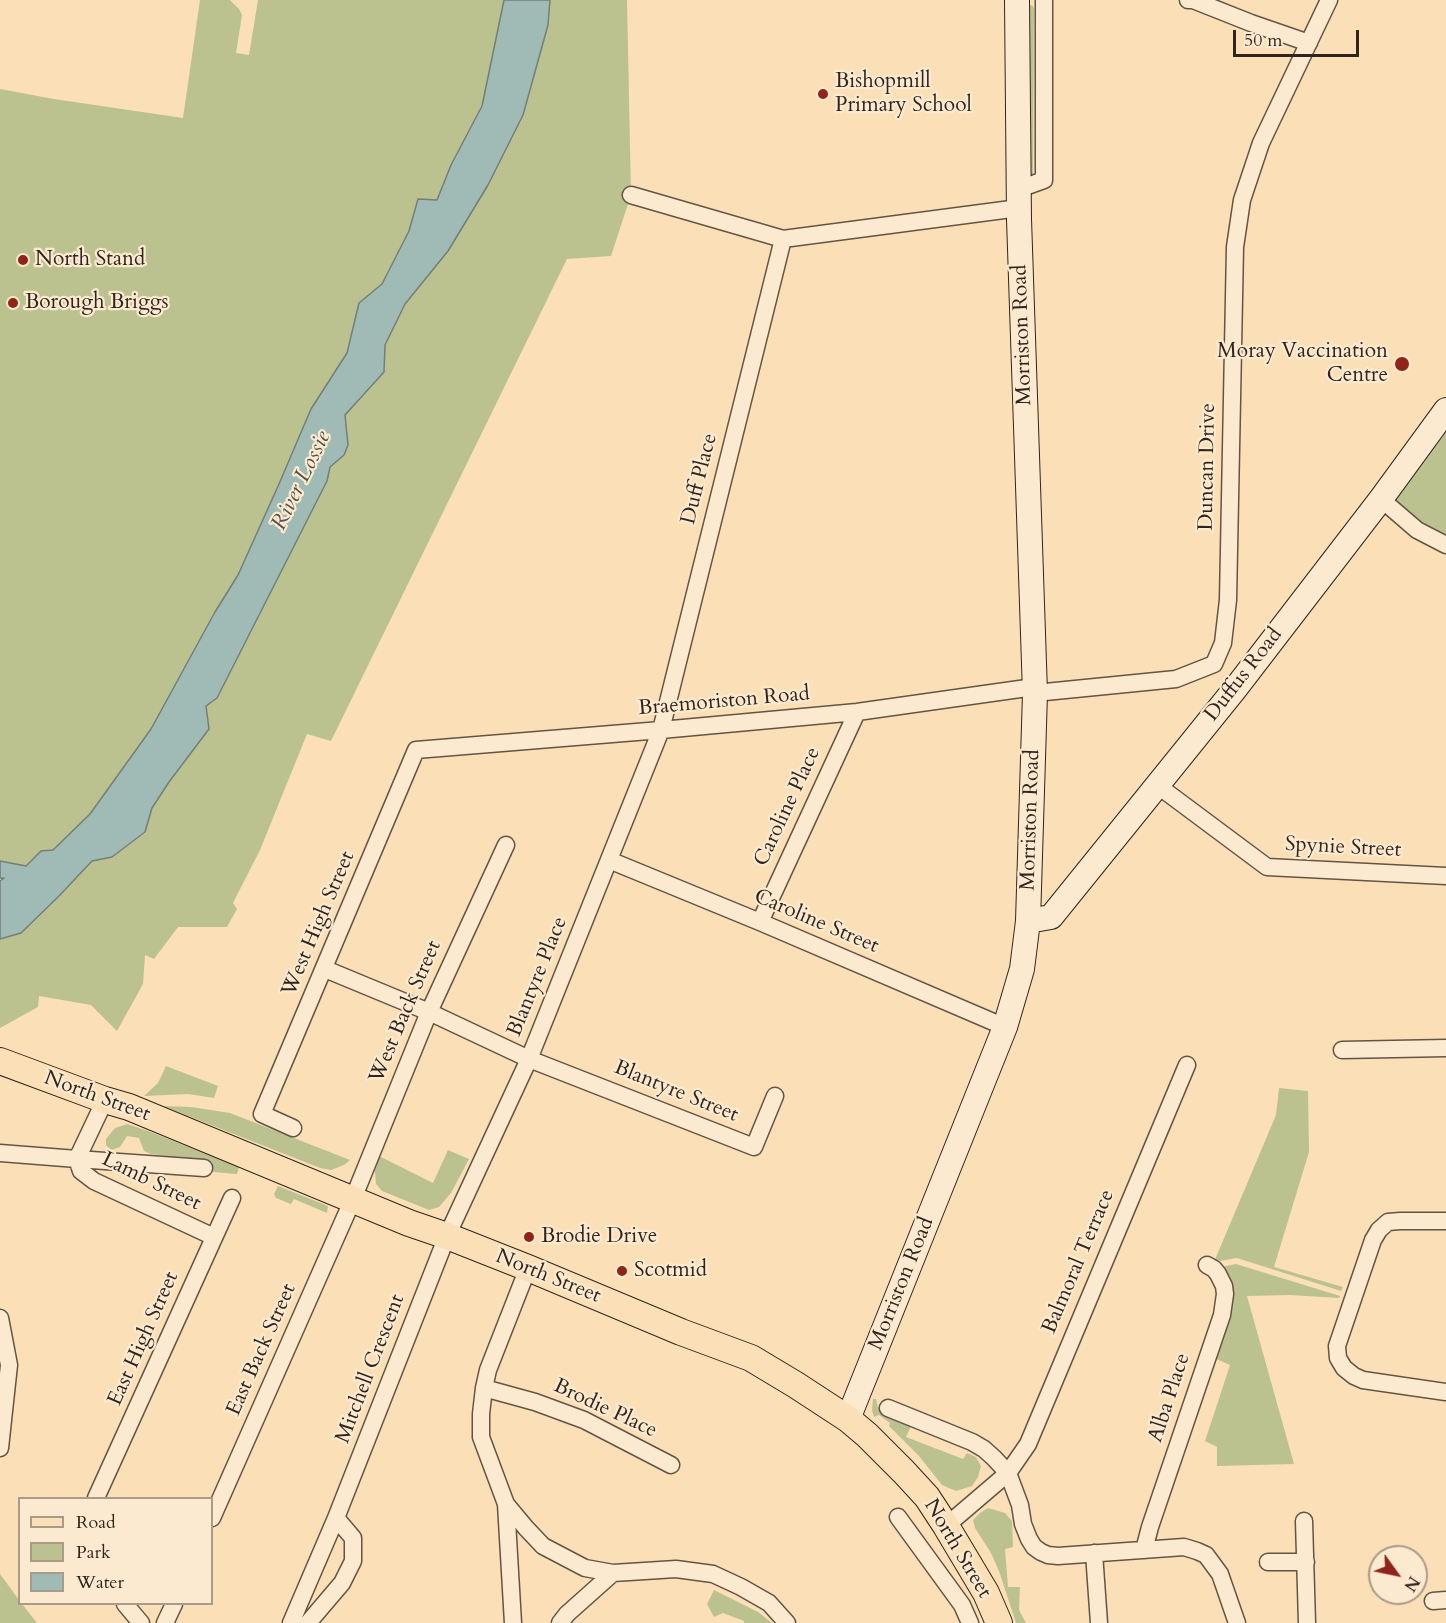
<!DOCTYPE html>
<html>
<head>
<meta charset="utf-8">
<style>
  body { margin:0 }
  #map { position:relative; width:1446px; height:1623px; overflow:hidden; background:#fbdfb7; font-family:Cardo,serif }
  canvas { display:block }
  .legend { position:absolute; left:18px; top:1497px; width:195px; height:108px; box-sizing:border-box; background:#fcead0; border:2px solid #aa9b89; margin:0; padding:8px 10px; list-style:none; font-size:18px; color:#30251e }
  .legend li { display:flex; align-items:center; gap:12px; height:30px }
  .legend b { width:30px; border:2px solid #aa9b89 }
  .north { position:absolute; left:1368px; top:1545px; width:60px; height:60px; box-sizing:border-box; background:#fcead0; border:2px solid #aa9b89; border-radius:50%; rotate:123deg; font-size:16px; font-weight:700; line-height:24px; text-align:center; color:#30251e }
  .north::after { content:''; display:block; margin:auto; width:21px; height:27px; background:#8f2418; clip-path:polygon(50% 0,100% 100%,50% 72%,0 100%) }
  .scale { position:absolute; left:1233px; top:30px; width:126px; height:27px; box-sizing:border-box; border:3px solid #30251e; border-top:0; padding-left:8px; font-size:18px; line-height:21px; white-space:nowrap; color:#30251e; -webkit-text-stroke:4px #fcead0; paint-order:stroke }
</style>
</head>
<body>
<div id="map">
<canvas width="1446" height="1623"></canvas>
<ul class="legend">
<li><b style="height:8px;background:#fbdfb7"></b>Road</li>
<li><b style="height:16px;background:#bbc290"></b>Park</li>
<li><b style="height:16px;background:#a0bbb5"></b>Water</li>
</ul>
<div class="north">N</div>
<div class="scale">50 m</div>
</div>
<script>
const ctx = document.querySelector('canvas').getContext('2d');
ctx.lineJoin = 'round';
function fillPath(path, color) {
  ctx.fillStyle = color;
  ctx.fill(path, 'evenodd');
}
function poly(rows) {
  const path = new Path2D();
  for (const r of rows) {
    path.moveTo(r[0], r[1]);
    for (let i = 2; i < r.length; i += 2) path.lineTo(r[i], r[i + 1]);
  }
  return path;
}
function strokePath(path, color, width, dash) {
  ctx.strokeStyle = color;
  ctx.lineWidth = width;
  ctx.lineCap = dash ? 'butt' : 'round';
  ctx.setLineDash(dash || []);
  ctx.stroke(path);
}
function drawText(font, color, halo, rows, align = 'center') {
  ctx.font = font + ' Cardo,serif';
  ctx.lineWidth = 4.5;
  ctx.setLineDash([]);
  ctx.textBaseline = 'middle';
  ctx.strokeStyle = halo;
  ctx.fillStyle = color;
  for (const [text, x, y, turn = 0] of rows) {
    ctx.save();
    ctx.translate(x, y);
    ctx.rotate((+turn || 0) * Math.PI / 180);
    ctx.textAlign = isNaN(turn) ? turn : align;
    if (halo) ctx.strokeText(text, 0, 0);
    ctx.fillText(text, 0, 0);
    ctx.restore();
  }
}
const green = poly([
  [200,0,230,0,239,9,242,15,236,53,249,55,258,0,504,0,482,106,451,165,437,200,418,199,409,231,382,284,359,303,347,353,311,409,279,484,238,575,215,612,151,729,90,814,53,850,41,851,25,866,0,861,0,89,54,99,183,118],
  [550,0,627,0,631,195,611,256,567,259,331,741,307,734,260,850,233,903,237,909,227,927,178,927,154,959,145,955,143,984,117,1031,91,1005,39,996,38,1007,0,1028,0,939,21,933,60,895,92,861,112,857,145,833,152,808,169,782,206,706,327,481,330,467,344,455,348,445,345,415,384,372,385,345,405,304,448,251,488,185,523,115,548,25],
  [1031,5,1033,6,1034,9,1033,178,1030,181,1028,6],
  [1446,410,1446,545,1381,499],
  [166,1066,218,1086,214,1098,188,1094,144,1096,158,1083],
  [1279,1088,1308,1091,1309,1152,1274,1267,1343,1287,1341,1291,1237,1258,1214,1262,1276,1115],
  [163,1106,191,1107,230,1113,350,1160,344,1165,331,1170,320,1168],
  [127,1124,148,1131,239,1167,237,1174,213,1172,212,1162,151,1154,144,1151,139,1138,127,1136,120,1147,111,1150,106,1145,106,1139,115,1128],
  [448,1150,469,1159,451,1193,439,1207,429,1210,382,1191,376,1184,375,1171,379,1156,433,1183],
  [278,1186,328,1206,327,1213,294,1199,291,1204,276,1198,274,1194],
  [1236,1264,1340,1296,1339,1298,1290,1295,1247,1296,1294,1464,1217,1466,1217,1447,1205,1441,1230,1365,1214,1358,1221,1267],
  [873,1399,876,1399,878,1408,887,1415,911,1426,906,1437,963,1459,967,1453,976,1457,981,1466,978,1477,972,1486,956,1491,942,1485,919,1456,889,1426,890,1423,879,1415,874,1417,872,1410],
  [988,1508,1005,1513,1012,1521,1013,1547,1005,1549,1008,1587,1020,1587,1019,1610,1026,1623,1016,1623,999,1571,991,1553,975,1528,973,1520,980,1513],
  [0,1574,19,1600,20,1604,22,1604,37,1623,0,1623],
  [714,1590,758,1612,772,1623,744,1623,744,1621,723,1613,714,1617,707,1604]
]);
const water = poly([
  [504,0,550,0,548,25,523,115,488,185,448,251,405,304,385,345,384,372,345,415,348,445,344,455,330,467,327,481,217,698,206,706,209,729,169,782,152,808,145,832,112,857,92,861,60,895,21,933,0,939,0,881,4,878,0,878,0,861,26,866,41,851,53,850,90,814,151,729,215,612,238,575,279,484,311,409,347,353,359,303,382,284,409,231,418,199,437,200,451,165,482,106,504,0]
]);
const street = poly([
  [1188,0,1193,0,1251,23,1309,43],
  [1019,189,1044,180,1044,0],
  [631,195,783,239,1019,208],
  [1381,499,1417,530,1446,545],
  [1035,693,1176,679,1214,664,1223,643,1228,600,1235,247,1242,200,1261,143,1329,0],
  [1157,785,1267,867,1446,876],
  [609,860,760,922,1005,1027],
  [760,922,857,712],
  [325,969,429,1012,529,1059,754,1147,775,1096],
  [1342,1050,1446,1048],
  [293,1128,262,1114,416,750,661,730,857,712,1034,687],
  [0,1153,77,1159,105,1100],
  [204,1168,77,1159,81,1171,94,1181,214,1237],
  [1446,1221,1400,1221,1388,1222,1379,1230,1373,1240,1337,1346,1338,1358,1344,1368,1354,1376,1363,1380,1446,1392],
  [0,1318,9,1365,0,1448],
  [484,1388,535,1402,584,1420,671,1465],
  [888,1408,972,1442,984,1449,994,1458,1008,1473,1020,1505,1023,1524,1029,1539,1034,1547,1041,1552,1048,1555,1058,1556,1184,1547,1197,1551,1206,1555,1220,1574,1237,1623],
  [96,1498,232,1198],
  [506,1504,526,1528,543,1546,585,1568,613,1573],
  [898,1517,962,1605,970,1623],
  [212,1518,353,1199,429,1012,506,845],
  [1304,1521,1307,1623],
  [946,1526,1008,1473,1028,1444,1187,1065],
  [1144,1550,1150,1527,1222,1315,1225,1294,1224,1286,1218,1274,1214,1269,1207,1265],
  [1094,1553,1099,1623],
  [1268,1562,1306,1562],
  [1433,1601,1446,1600],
  [125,1604,141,1623],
  [165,1623,174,1604],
  [291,1623,336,1518,447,1236,529,1059,661,730,783,239],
  [308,1623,342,1583,353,1561,353,1538,336,1518],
  [513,1623,506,1504,481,1437,481,1414,484,1388,488,1370,528,1268],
  [560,1623,567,1614,613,1573,676,1569,713,1574,741,1587,769,1603,787,1623]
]);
const secondary = poly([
  [1028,921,1051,917,1235,689,1381,499,1446,410],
  [848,1419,1005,1027,1022,969,1028,921,1035,693,1019,219,1017,0]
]);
const primary = poly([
  [0,1061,105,1100,129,1107,409,1223,447,1236,528,1268,681,1332,751,1358,796,1385,848,1419,867,1435,904,1472,927,1497,946,1526,986,1593,999,1623]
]);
const markers = [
  [823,94,6,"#8f2418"],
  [23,260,6,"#8f2418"],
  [13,303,6,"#8f2418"],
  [1402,364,8,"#8f2418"],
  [529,1237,6,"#8f2418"],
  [622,1271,6,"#8f2418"]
];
const poiNames = [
  ["Bishopmill",835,82],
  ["Primary School",835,106],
  ["North Stand",35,260],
  ["Borough Briggs",25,303],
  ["Moray Vaccination",1388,352,"right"],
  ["Centre",1388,376,"right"],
  ["Brodie Drive",541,1237],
  ["Scotmid",634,1271]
];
const streetNames = [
  ["Morriston Road",1023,335,-92],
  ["Duncan Drive",1208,467,-89],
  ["Duff Place",700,479,-76],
  ["Duffus Road",1244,675,-52],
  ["Braemoriston Road",724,702,-5],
  ["Caroline Place",788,807,-65],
  ["Morriston Road",1031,820,-88],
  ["Spynie Street",1343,848,3],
  ["Caroline Street",816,922,23],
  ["West High Street",319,924,-67],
  ["Blantyre Place",538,977,-68],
  ["West Back Street",406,1012,-67],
  ["Blantyre Street",676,1092,22],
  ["North Street",97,1097,20],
  ["Lamb Street",151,1182,26],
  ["Balmoral Terrace",1079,1262,-67],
  ["North Street",548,1277,22],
  ["Morriston Road",902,1284,-68],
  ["East High Street",144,1339,-66],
  ["East Back Street",262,1350,-66],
  ["Mitchell Crescent",371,1369,-69],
  ["Alba Place",1170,1398,-72],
  ["Brodie Place",605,1409,25],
  ["North Street",957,1549,59]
];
const waterNames = [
  ["River Lossie",302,481,-64]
];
fillPath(green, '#bbc290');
fillPath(water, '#a0bbb5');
strokePath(water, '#737f79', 1.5);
strokePath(street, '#635444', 19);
strokePath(secondary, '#30251e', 26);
strokePath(primary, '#30251e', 28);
strokePath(street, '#fcead0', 16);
strokePath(secondary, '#fcead0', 24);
strokePath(primary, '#fbdfb7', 26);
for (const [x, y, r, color] of markers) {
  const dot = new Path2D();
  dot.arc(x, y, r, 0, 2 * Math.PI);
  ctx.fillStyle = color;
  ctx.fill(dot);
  strokePath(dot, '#fcead0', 2);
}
drawText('21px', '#30251e', '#fcead0', poiNames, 'left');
drawText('21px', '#30251e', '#fcead0', streetNames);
drawText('italic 22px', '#52524b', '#fcead0', waterNames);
</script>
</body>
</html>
